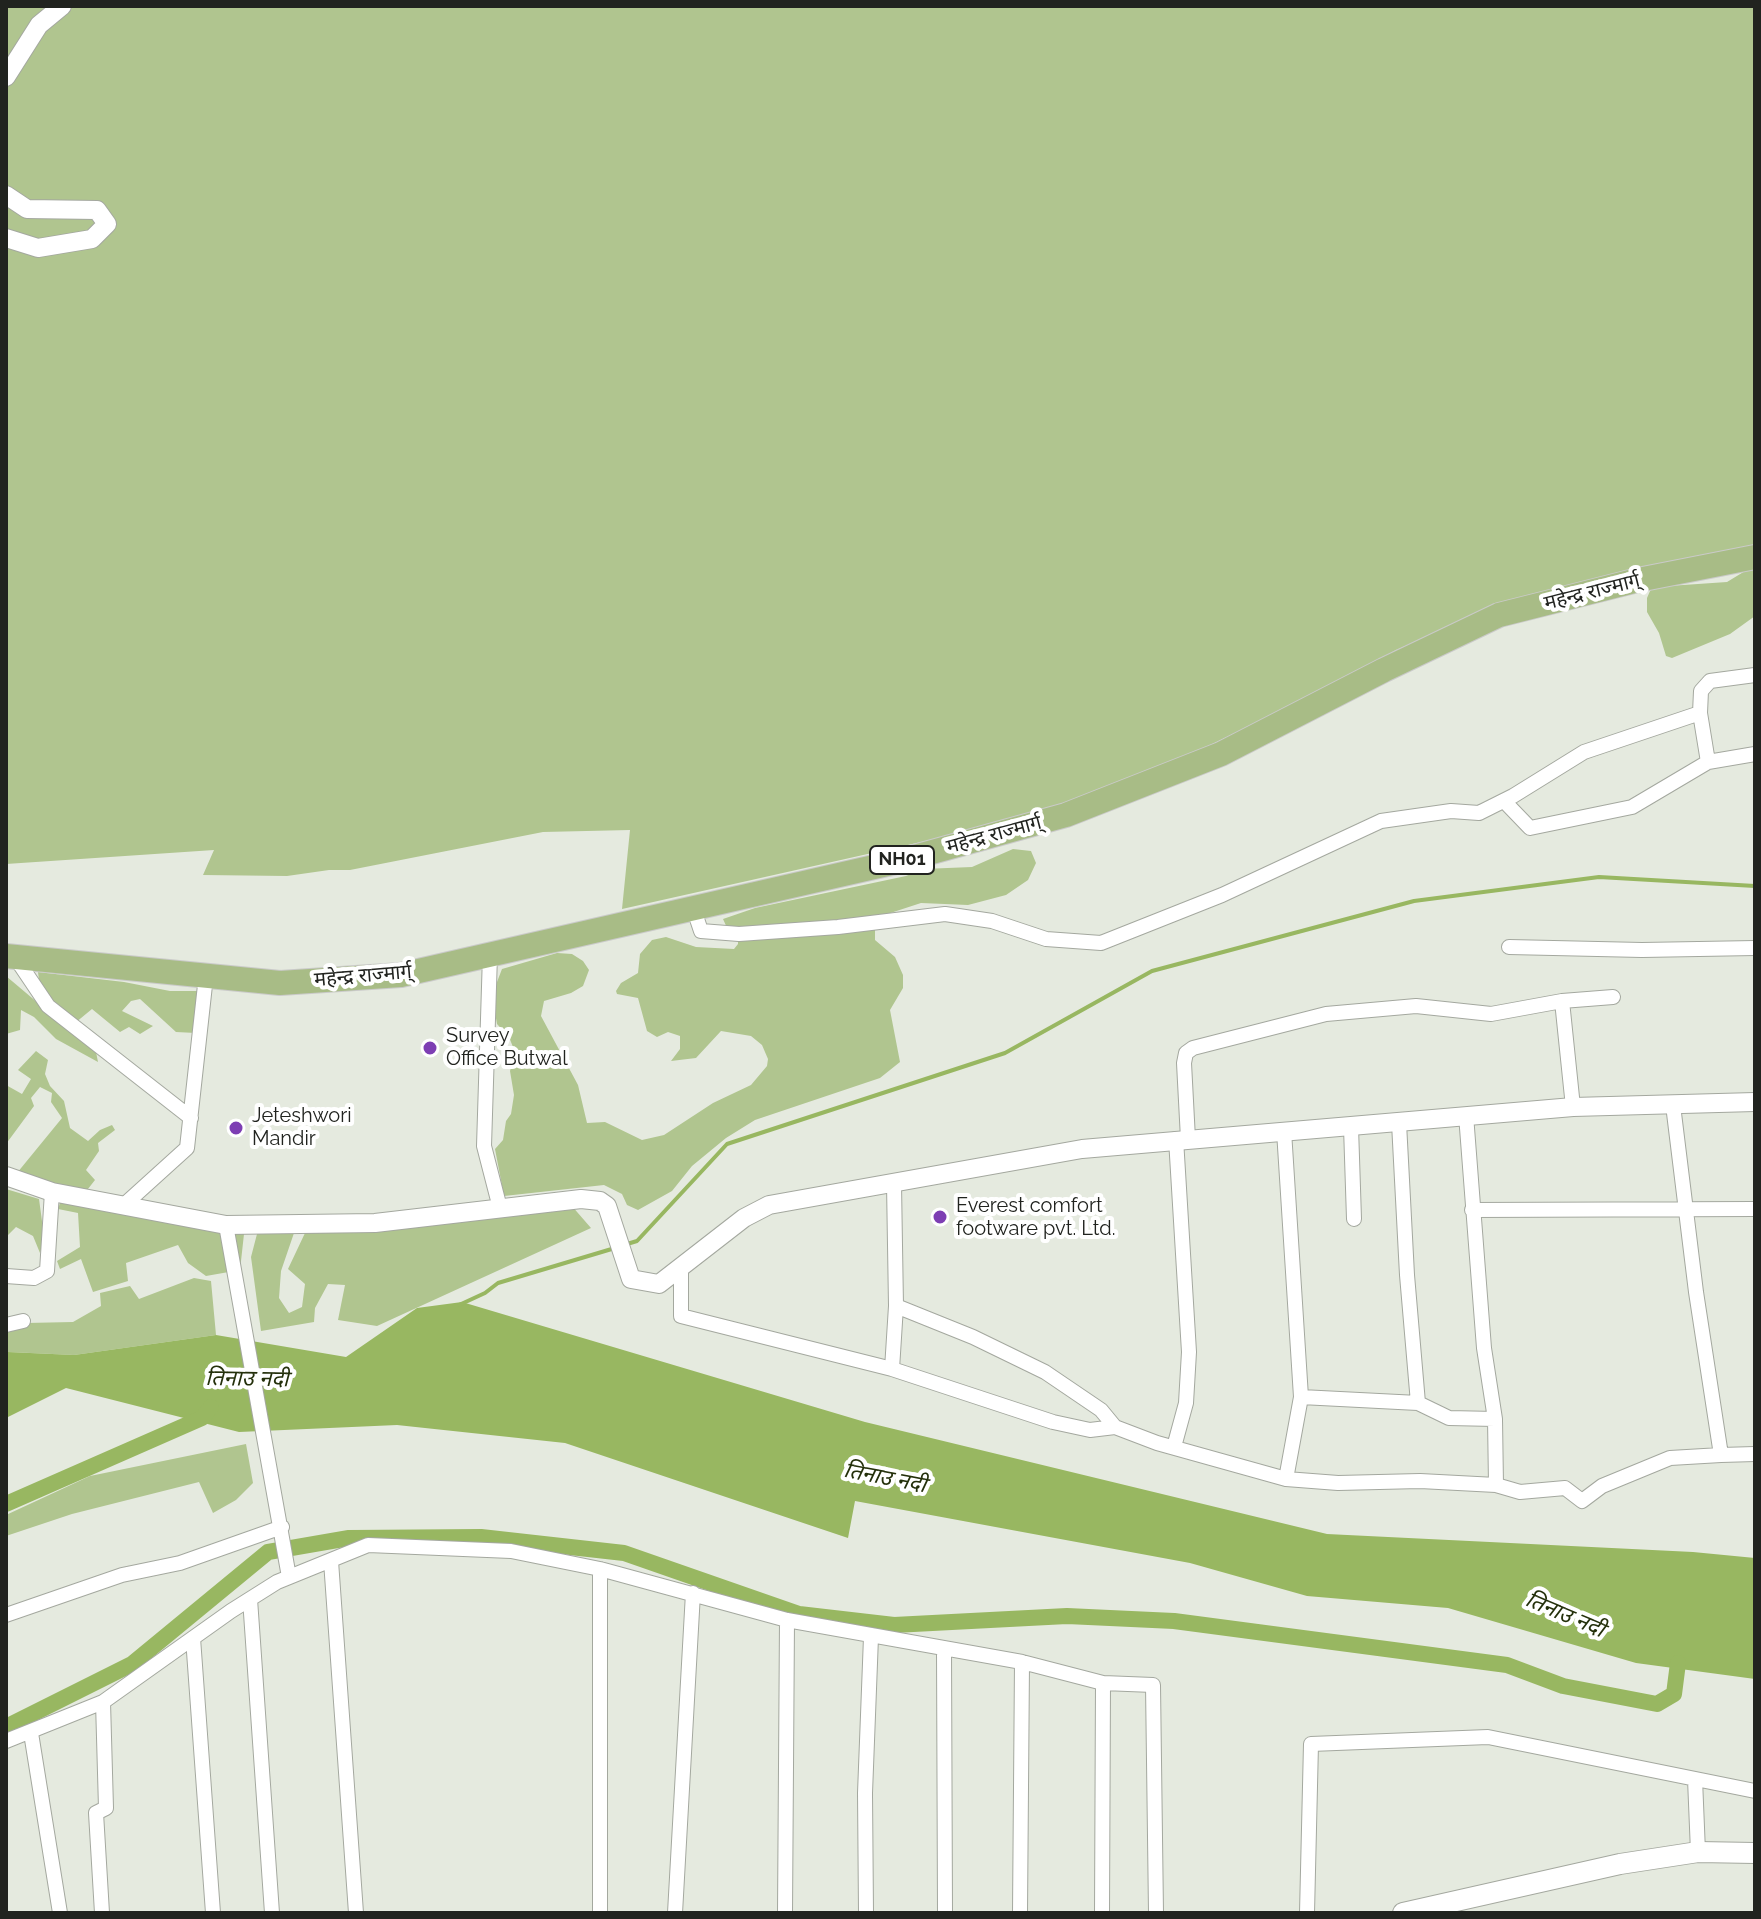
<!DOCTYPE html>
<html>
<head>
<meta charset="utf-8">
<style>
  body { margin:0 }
  #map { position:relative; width:1761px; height:1919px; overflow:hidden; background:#e5eadf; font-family:Raleway,sans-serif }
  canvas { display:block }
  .frame { position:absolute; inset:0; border:8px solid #21231f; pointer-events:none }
</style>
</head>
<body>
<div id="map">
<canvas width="1761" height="1919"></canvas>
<div class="frame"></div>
</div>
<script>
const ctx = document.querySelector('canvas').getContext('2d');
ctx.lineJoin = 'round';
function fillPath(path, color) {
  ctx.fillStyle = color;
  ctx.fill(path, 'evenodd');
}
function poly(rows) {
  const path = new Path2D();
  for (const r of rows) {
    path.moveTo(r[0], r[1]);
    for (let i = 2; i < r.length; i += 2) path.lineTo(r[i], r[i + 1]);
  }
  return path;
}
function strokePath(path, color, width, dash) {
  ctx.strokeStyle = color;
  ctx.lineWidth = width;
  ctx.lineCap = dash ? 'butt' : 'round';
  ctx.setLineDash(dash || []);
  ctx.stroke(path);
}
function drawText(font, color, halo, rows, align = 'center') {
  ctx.font = font + ' Raleway,"Noto Sans Devanagari",sans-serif';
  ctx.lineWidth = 8;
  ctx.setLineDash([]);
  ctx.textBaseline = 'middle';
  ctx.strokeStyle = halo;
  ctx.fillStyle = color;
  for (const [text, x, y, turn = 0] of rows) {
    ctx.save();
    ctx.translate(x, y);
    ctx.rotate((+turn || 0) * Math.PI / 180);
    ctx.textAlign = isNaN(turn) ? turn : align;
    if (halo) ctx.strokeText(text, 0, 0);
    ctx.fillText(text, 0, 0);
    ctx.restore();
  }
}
const green = poly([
  [6,6,1755,6,1755,545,1603,578,1501,606,1396,650,1322,691,1173,763,1015,821,622,909,630,830,543,832,350,870,329,870,287,876,203,875,214,850,6,864],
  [1755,565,1755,616,1730,634,1672,658,1666,656,1659,633,1647,612,1647,598,1650,591,1654,587,1727,582],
  [1013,849,1031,851,1036,863,1028,880,1006,895,968,905,921,903,875,918,875,940,895,957,903,975,903,988,890,1010,900,1062,880,1078,755,1120,726,1138,692,1166,672,1191,638,1210,627,1205,622,1194,604,1185,504,1196,495,1149,503,1140,506,1121,511,1114,514,1095,510,1071,515,1052,509,1037,497,1024,492,995,502,969,557,953,572,954,583,961,589,970,583,986,571,993,544,1001,541,1016,578,1085,587,1123,605,1122,642,1140,664,1135,713,1103,751,1085,767,1066,768,1059,762,1045,751,1036,721,1031,696,1058,671,1061,680,1049,680,1036,668,1032,657,1037,647,1031,638,998,617,994,616,991,621,983,638,973,640,954,652,940,666,937,696,947,734,949,738,944,738,938,728,930,723,919,755,908,906,876,923,869,972,867],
  [38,972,124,982,170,991,202,991,196,1033,176,1032,140,999,131,1001,122,1011,153,1026,140,1034,129,1027,120,1032,92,1009,75,1023,40,988],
  [6,976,96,1052,98,1062,56,1039,34,1017,21,1010,20,1030,6,1034],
  [36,1051,48,1060,45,1074,50,1086,64,1101,70,1128,88,1141,100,1130,112,1125,115,1130,98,1143,99,1151,86,1170,95,1180,84,1194,17,1173,62,1118,51,1102,52,1093,40,1087,31,1098,34,1106,6,1144,6,1085,22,1094,31,1079,18,1070],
  [6,1189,39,1199,44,1236,40,1253,33,1236,16,1227,6,1237],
  [61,1200,244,1234,240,1270,206,1276,188,1263,178,1245,126,1263,128,1281,93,1292,81,1259,60,1269,57,1261,80,1247,78,1213,58,1209],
  [571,1205,591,1228,377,1326,338,1320,345,1285,328,1284,315,1308,314,1322,261,1331,251,1257,257,1234,294,1233,281,1271,279,1298,289,1313,302,1307,305,1284,288,1269,305,1233,412,1225],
  [194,1278,211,1281,216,1335,74,1355,9,1352,6,1354,6,1328,26,1323,73,1322,101,1306,100,1293,130,1286,139,1299],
  [246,1444,253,1483,236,1500,213,1513,199,1482,72,1514,6,1536,6,1515,90,1476]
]);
const water = poly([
  [462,1302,865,1422,1327,1534,1693,1552,1755,1558,1755,1679,1636,1663,1448,1608,1307,1596,1190,1563,855,1501,848,1538,565,1443,397,1425,239,1432,66,1388,6,1418,6,1354,8,1352,74,1355,216,1335,346,1357,417,1308]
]);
const stream = poly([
  [627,1244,637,1241,727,1144,1005,1053,1152,971,1414,901,1599,877,1755,886],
  [459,1305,485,1293,498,1283,615,1248]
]);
const canal = poly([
  [6,1504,202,1418,211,1407],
  [6,1727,132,1664,268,1552,349,1538,481,1537,624,1553,799,1614,894,1625,1067,1616,1174,1621,1507,1665,1563,1686,1657,1704,1674,1694,1678,1663]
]);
const minor = poly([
  [1708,762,1700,713,1701,691,1710,681,1755,675],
  [1504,801,1530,828,1632,807,1708,762,1755,754],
  [693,907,701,931,739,934,838,927,945,914,992,921,1046,939,1101,943,1222,895,1381,821,1451,811,1479,813,1513,796,1584,752,1700,713],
  [1509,947,1642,950,1755,948],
  [490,955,484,1146,500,1208],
  [15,957,48,1006,191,1118],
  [1562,1001,1573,1107],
  [1673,1105,1696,1292,1721,1455,1755,1454],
  [1466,1115,1484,1348,1495,1419,1496,1485],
  [1399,1123,1407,1275,1418,1403],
  [1351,1127,1354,1219],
  [1284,1131,1301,1397,1286,1479],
  [1188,1139,1184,1063,1186,1053,1193,1048,1326,1014,1416,1006,1491,1014,1562,1001,1613,997],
  [124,1205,187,1148,206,976],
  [1472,1210,1755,1209],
  [226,1225,289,1577],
  [681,1268,681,1316,892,1369,1053,1422,1090,1430,1115,1427,1157,1443,1286,1479,1338,1483,1420,1481,1496,1485,1520,1492,1565,1488,1582,1501,1602,1486,1670,1458,1721,1455],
  [6,1276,34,1278,47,1271,52,1192],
  [896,1306,973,1337,1045,1372,1101,1410,1115,1427],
  [6,1325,23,1321],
  [892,1369,896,1306,894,1184],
  [1301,1397,1418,1403,1449,1418,1495,1419],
  [1174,1447,1186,1403,1189,1352,1176,1139],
  [331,1561,356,1913],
  [250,1599,272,1913],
  [6,1615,122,1575,180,1563,282,1527],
  [193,1638,213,1913],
  [944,1650,945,1913],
  [31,1733,60,1913],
  [6,1741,103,1702,231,1611,277,1582,368,1545,511,1551,600,1569,787,1620,1022,1662,1103,1683,1153,1685,1156,1913],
  [1695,1779,1698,1852],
  [102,1913,96,1813,106,1808,103,1702],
  [600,1913,600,1569],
  [675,1913,693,1593],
  [785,1913,787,1620],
  [866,1913,865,1793,871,1637],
  [1020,1913,1022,1662],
  [1102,1913,1103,1683],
  [1307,1913,1311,1744,1488,1737,1755,1791]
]);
const tertiary = poly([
  [6,77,39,25,62,6],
  [6,195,27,209,97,210,107,224,92,239,38,248,6,238],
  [6,1176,52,1192,226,1225,375,1223,581,1199,600,1201,607,1206,631,1279,659,1284,744,1218,769,1205,1082,1149,1573,1107,1755,1102]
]);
const secondary = poly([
  [1403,1913,1620,1864,1698,1852,1755,1853]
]);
const trunk = poly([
  [6,956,280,983,401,975,896,862,1066,815,1221,754,1384,670,1499,615,1638,580,1755,557]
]);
const markers = [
  [430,1048,8,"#7d3eb3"],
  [236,1128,8,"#7d3eb3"],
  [940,1217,8,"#7d3eb3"]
];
const shields = [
  [902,860,64]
];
const shieldNames = [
  ["NH01",902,860]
];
const streetNames = [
  ["महेन्द्र राज्मार्ग्",1592,592,-14],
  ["महेन्द्र राज्मार्ग्",994,835,-15],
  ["महेन्द्र राज्मार्ग्",363,976,-5]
];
const poiNames = [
  ["Survey",446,1036],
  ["Office Butwal",446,1059],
  ["Jeteshwori",252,1116],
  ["Mandir",252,1139],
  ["Everest comfort",956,1206],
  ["footware pvt. Ltd.",956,1229]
];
const waterNames = [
  ["तिनाउ नदी",247,1379,1],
  ["तिनाउ नदी",885,1478,11],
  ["तिनाउ नदी",1565,1615,23]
];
fillPath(green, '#b0c58f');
fillPath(water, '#98b761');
strokePath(stream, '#98b761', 4);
strokePath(canal, '#98b761', 16);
strokePath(minor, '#a4a89f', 16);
strokePath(tertiary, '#a4a89f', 20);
strokePath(secondary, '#a4a89f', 22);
strokePath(trunk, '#cacac9', 26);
strokePath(minor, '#fff', 14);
strokePath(tertiary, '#fff', 18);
strokePath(secondary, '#fff', 20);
strokePath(trunk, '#a8bc86', 24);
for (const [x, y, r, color] of markers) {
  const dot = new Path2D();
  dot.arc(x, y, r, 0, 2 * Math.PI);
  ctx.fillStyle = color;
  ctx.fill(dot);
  strokePath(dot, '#fff', 3);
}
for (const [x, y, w] of shields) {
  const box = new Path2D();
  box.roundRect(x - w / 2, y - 14, w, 28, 6);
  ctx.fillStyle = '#fff';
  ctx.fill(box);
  strokePath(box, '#21231f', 2);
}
drawText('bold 18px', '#21231f', null, shieldNames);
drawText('20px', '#21231f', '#fff', streetNames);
drawText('20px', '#21231f', '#fff', poiNames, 'left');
drawText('italic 22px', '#24300b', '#fff', waterNames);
</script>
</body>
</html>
